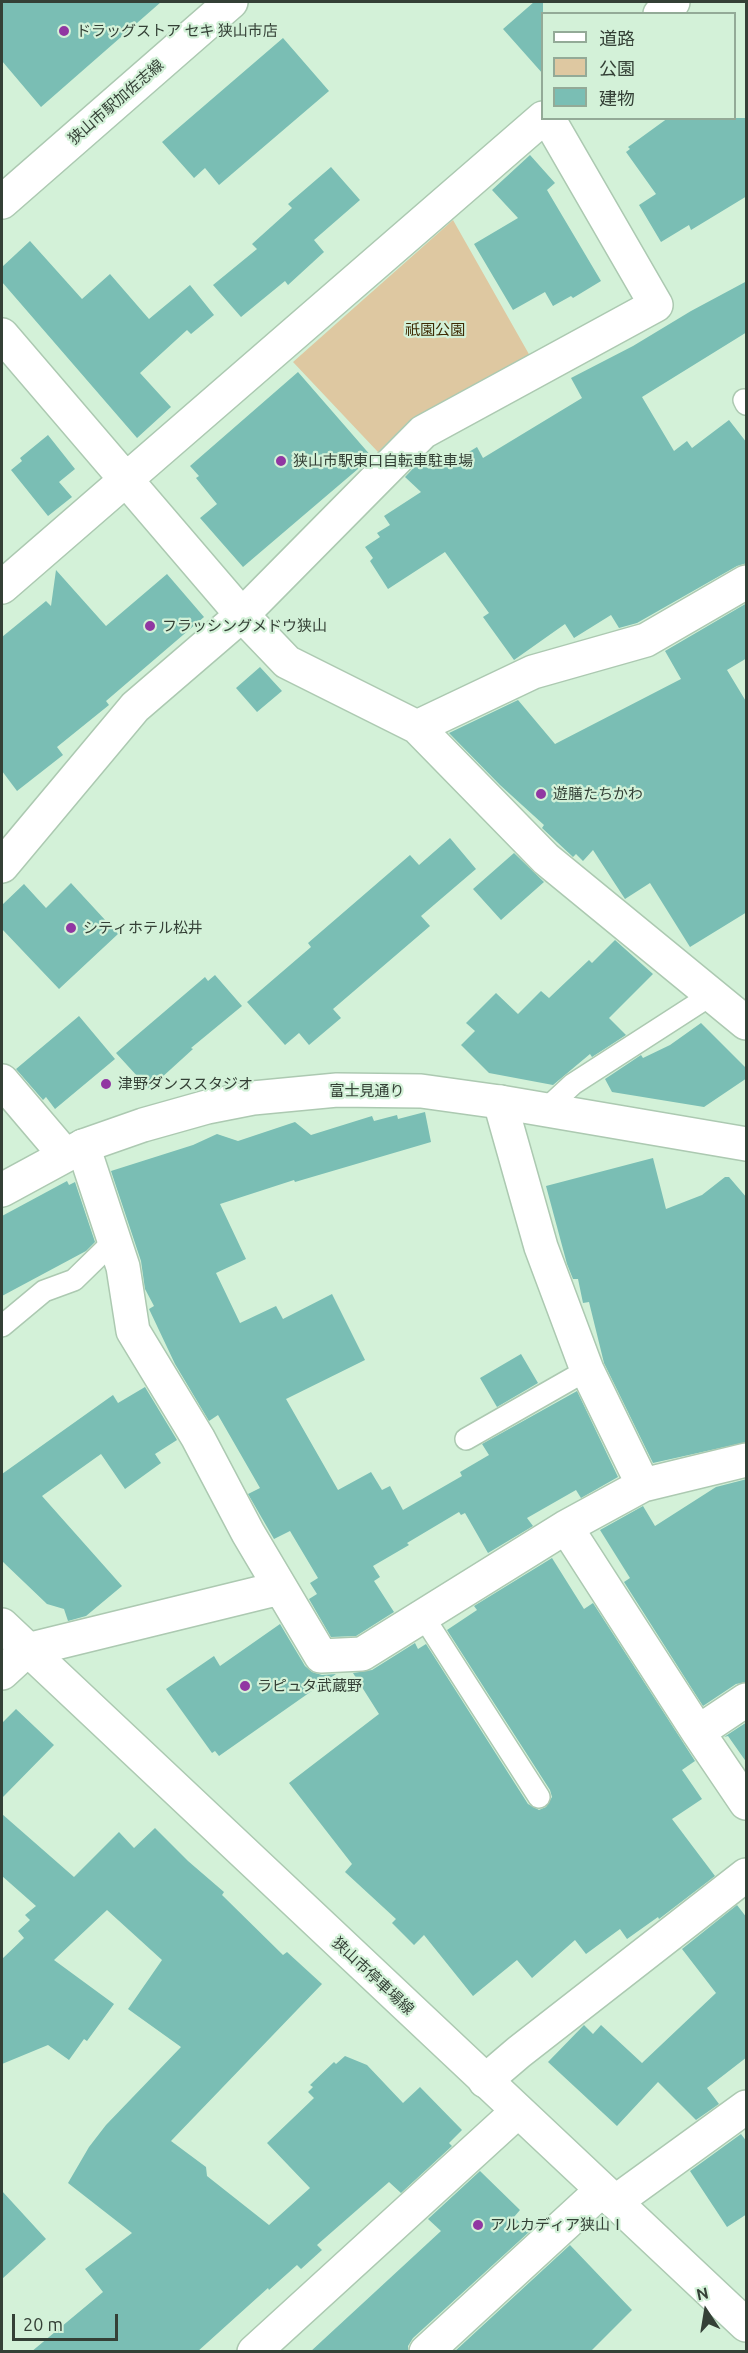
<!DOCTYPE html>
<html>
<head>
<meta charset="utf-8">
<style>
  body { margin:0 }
  #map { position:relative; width:748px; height:2353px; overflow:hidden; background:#d3f1d8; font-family:Ubuntu,"Noto Sans JP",sans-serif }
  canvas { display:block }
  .frame { position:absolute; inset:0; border:3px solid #344036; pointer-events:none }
  .legend { position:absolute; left:541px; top:12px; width:195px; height:108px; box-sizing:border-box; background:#d3f1d8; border:2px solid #93aa97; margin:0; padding:8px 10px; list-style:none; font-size:18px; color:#344036 }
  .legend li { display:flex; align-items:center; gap:12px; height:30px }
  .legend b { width:30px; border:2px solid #93aa97 }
  .north { position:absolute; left:676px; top:2281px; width:60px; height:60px; -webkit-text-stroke:4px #d3f1d8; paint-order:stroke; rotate:348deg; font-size:16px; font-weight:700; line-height:24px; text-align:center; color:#344036 }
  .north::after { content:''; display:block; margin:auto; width:21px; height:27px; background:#344036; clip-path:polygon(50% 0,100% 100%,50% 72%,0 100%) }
  .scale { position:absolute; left:12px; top:2314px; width:106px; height:27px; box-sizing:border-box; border:3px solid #344036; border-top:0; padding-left:8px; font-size:18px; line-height:21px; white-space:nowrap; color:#344036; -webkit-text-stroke:4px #d3f1d8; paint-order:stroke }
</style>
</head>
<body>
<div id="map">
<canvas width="748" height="2353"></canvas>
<div class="frame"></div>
<ul class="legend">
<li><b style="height:8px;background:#fff"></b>道路</li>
<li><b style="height:16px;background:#dec8a1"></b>公園</li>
<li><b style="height:16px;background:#7abeb4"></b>建物</li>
</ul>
<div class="north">N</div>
<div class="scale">20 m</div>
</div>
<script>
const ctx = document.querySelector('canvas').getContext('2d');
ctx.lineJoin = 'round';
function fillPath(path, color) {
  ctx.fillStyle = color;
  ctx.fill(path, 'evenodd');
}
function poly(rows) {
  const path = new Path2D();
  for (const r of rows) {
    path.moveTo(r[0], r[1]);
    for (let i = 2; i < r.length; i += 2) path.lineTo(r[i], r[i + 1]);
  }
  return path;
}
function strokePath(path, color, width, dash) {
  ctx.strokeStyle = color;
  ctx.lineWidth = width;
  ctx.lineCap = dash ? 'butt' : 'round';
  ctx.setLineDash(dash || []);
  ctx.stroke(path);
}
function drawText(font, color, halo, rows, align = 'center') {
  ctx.font = font + ' Ubuntu,"Noto Sans JP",sans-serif';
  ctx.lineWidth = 4.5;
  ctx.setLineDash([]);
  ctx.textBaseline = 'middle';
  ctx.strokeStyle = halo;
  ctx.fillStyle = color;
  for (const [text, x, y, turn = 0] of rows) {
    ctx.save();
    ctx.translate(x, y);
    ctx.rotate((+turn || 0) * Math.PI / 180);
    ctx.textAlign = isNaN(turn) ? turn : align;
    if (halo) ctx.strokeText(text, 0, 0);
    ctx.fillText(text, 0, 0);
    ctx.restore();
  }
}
const green = poly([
  [453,220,530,356,409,421,378,452,293,362]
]);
const building = poly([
  [2,2,161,2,41,107,2,61],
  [534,2,543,2,543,74,503,29],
  [283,38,329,91,219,185,205,168,194,178,162,142],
  [668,118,747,118,747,196,691,230,689,225,661,242,639,205,656,194,626,152,630,149,628,147],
  [530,155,555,183,547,190,601,281,573,298,571,296,553,306,545,292,513,310,474,244,518,218,492,190],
  [331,167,360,200,314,240,324,252,288,285,285,281,241,317,213,285,257,249,252,244,292,208,288,204],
  [30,241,82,299,110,274,149,319,190,285,214,315,191,334,187,330,140,373,171,407,137,438,2,282,2,267],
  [747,281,747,332,642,397,674,451,687,441,692,448,729,420,747,443,747,563,737,566,637,623,619,628,611,615,574,638,565,624,514,660,483,617,489,613,445,552,388,589,370,561,373,558,365,547,380,537,377,533,390,525,384,516,421,492,405,477,426,455,441,469,477,447,483,458,582,398,571,378,633,346,691,311],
  [298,372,372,457,243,567,200,518,217,504,196,478,199,476,190,466],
  [48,435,75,469,59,482,72,497,48,516,11,470,22,461,20,458],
  [56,570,106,626,167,574,204,617,106,701,109,705,57,747,63,755,17,791,2,771,2,637,46,601,51,606],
  [747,603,747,658,727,670,747,703,747,912,690,947,650,883,625,899,593,850,583,861,576,854,573,857,542,828,544,825,500,785,449,733,518,700,555,744,681,679,665,651],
  [260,667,282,691,257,712,236,688],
  [450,838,476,869,421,916,430,926,333,1009,341,1018,309,1045,299,1033,285,1045,247,1002,311,947,308,943,410,855,419,865],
  [514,853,544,882,501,920,473,889],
  [71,883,118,934,59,989,2,929,2,905,24,884,46,908],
  [615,940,653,974,609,1018,626,1035,592,1057,590,1054,553,1085,489,1073,461,1045,475,1031,466,1023,496,993,518,1014,541,991,549,998,589,960,592,963],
  [215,975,242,1006,191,1048,193,1049,149,1089,116,1053,205,977,208,981],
  [79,1016,115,1059,55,1109,46,1097,43,1100,16,1069],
  [701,1023,747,1069,747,1078,704,1107,612,1092,605,1079,641,1055,643,1058,670,1045],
  [425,1112,431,1142,295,1182,294,1180,220,1204,246,1259,216,1273,240,1323,276,1306,283,1319,332,1294,365,1360,286,1399,338,1490,371,1472,382,1490,390,1486,403,1510,462,1476,460,1472,489,1455,482,1444,577,1391,618,1477,581,1498,576,1490,527,1518,533,1526,488,1553,465,1513,461,1515,459,1512,407,1543,409,1545,373,1566,380,1577,374,1581,394,1612,356,1636,331,1637,309,1599,317,1594,310,1583,318,1578,290,1531,274,1539,248,1494,260,1488,218,1415,209,1421,175,1364,149,1309,154,1306,145,1289,141,1261,111,1171,193,1145,217,1134,238,1141,295,1122,311,1135,372,1116,374,1121,397,1115,398,1119],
  [653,1158,666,1209,702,1195,725,1177,729,1177,747,1198,747,1442,653,1463,604,1363,589,1302,583,1303,578,1279,573,1279,567,1264,546,1186],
  [67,1181,69,1185,75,1182,95,1242,86,1251,2,1296,2,1216],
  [521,1354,538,1383,497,1407,480,1378],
  [145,1387,177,1440,155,1454,161,1463,125,1489,101,1454,42,1496,122,1586,86,1616,68,1621,64,1609,47,1604,2,1561,2,1474,113,1395,118,1403],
  [747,1479,747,1682,736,1684,703,1706,624,1582,630,1578,600,1530,643,1506,655,1526,716,1487],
  [552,1558,584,1609,593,1603,695,1761,682,1770,702,1799,672,1819,715,1876,659,1919,658,1917,627,1939,620,1929,586,1954,575,1940,532,1978,517,1960,473,1996,424,1935,414,1945,392,1923,396,1919,345,1872,352,1864,289,1783,379,1714,353,1673,372,1670,415,1643,418,1649,426,1644,528,1804,539,1810,546,1807,552,1797,550,1790,447,1630,477,1610,474,1606],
  [280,1624,305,1666,312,1672,322,1675,336,1674,219,1756,215,1751,212,1753,166,1689,214,1656,220,1666],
  [16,1709,54,1745,2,1798,2,1723],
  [747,1722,747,1763,728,1736,724,1737],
  [2,1814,74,1877,119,1832,134,1848,155,1828,188,1861,224,1892,222,1895,283,1955,287,1952,322,1984,171,2141,206,2167,207,2176,269,2225,310,2188,267,2143,314,2098,308,2092,313,2087,310,2085,334,2062,336,2064,345,2056,367,2065,403,2103,420,2087,462,2130,449,2143,452,2146,401,2193,389,2182,317,2245,322,2250,301,2269,297,2265,269,2290,268,2288,197,2352,31,2352,103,2292,85,2269,132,2233,68,2183,89,2147,106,2125,181,2047,128,2009,162,1960,107,1910,54,1960,114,2004,87,2041,84,2039,69,2060,48,2045,2,2064,2,1959,24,1938,18,1931,30,1920,25,1915,36,1906,2,1876],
  [737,1905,747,1918,747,2057,707,2088,719,2104,696,2120,658,2082,617,2126,548,2062,584,2025,593,2034,601,2025,642,2063,716,1993,682,1949],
  [741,2134,747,2142,747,2214,727,2227,690,2171],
  [480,2171,520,2210,514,2217,529,2232,413,2338,408,2346,408,2352,310,2352,441,2231,428,2219],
  [2,2191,46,2239,2,2279],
  [570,2245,632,2310,590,2352,454,2352]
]);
const service = poly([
  [744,400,746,404],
  [545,1110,573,1084,711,995],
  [2,1326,44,1291,74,1280,115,1240],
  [466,1439,587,1370],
  [423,1616,539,1797]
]);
const minor = poly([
  [660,14,673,2],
  [2,335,242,615,287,662,417,727,546,859,746,1023],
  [2,587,543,118],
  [417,727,533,672,646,640,746,582],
  [2,866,135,707,242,615,423,432,656,305,548,118],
  [2,1081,65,1155],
  [500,1102,541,1247,587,1370,643,1485],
  [83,1146,123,1267,133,1331,198,1438,248,1533,321,1656,362,1654,566,1527,643,1485,746,1460],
  [566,1527,698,1732,746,1803],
  [2,1673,27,1650,280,1588],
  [698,1732,746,1700],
  [485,2081,519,2052,746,1875],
  [615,2202,746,2107],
  [254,2352,518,2111],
  [426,2352,602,2190]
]);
const tertiary = poly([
  [2,202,231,2],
  [2,1190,83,1146,143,1125,207,1107,253,1098,337,1090,421,1091,500,1102,746,1144]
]);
const secondary = poly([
  [2,1625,746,2325]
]);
const markers = [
  [64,31,6,"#9137a2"],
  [281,461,6,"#9137a2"],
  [150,626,6,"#9137a2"],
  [541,794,6,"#9137a2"],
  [71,928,6,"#9137a2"],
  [106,1084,6,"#9137a2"],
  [245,1686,6,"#9137a2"],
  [478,2225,6,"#9137a2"]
];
const poiNames = [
  ["ドラッグストア セキ 狭山市店",76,31],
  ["狭山市駅東口自転車駐車場",293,461],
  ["フラッシングメドウ狭山",162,626],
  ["遊膳たちかわ",553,794],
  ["シティホテル松井",83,928],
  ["津野ダンススタジオ",118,1084],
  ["ラピュタ武蔵野",257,1686],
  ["アルカディア狭山Ⅰ",490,2225]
];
const streetNames = [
  ["狭山市駅加佐志線",116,102,-41],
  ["富士見通り",367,1091],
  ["狭山市停車場線",373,1976,43]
];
const parkNames = [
  ["祇園公園",435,330]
];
fillPath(green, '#dec8a1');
fillPath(building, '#7abeb4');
strokePath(service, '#acc9b1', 24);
strokePath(minor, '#acc9b1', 36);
strokePath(tertiary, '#acc9b1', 36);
strokePath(secondary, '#acc9b1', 36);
strokePath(service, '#fff', 21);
strokePath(minor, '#fff', 33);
strokePath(tertiary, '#fff', 33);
strokePath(secondary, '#fff', 33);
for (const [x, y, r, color] of markers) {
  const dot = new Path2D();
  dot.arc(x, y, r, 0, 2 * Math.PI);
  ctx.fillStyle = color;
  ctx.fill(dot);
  strokePath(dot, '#d3f1d8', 2);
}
drawText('15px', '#344036', '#d3f1d8', poiNames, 'left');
drawText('15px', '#344036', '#d3f1d8', streetNames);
drawText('15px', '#3e2b03', '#d3f1d8', parkNames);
</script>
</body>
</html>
